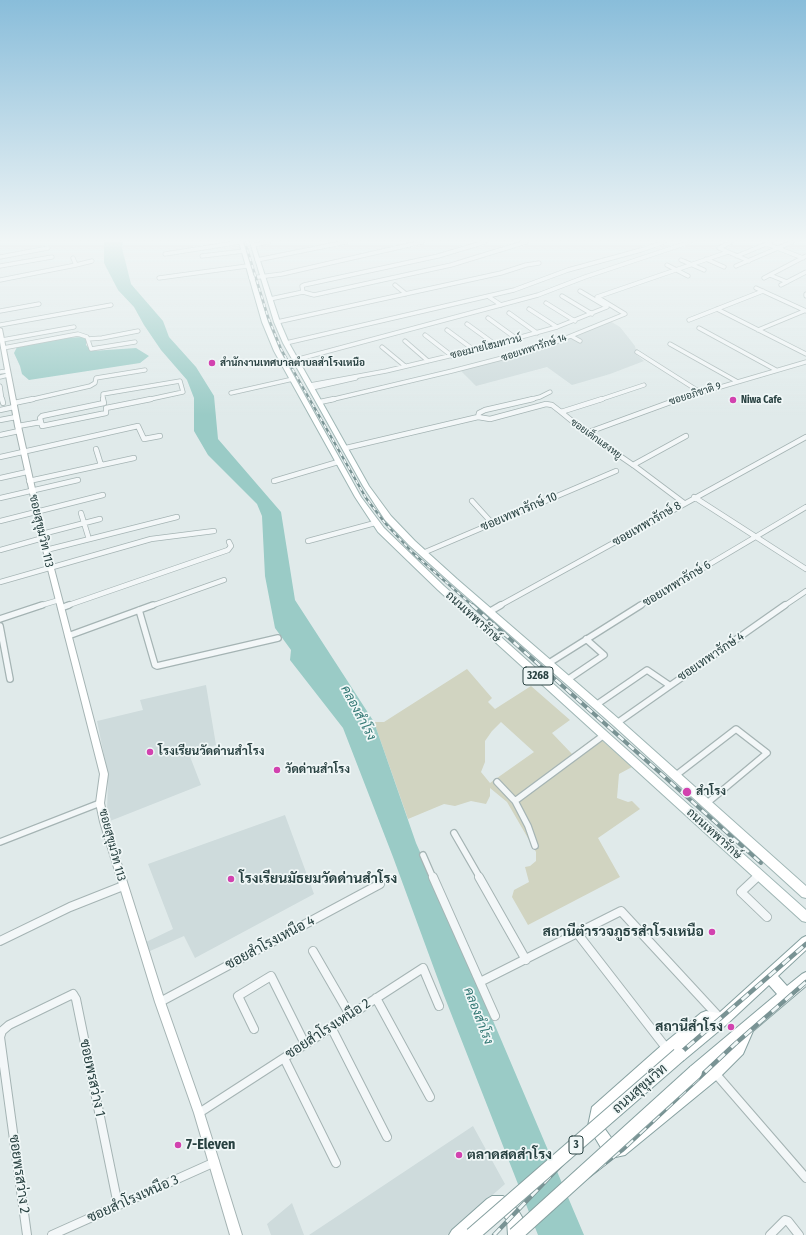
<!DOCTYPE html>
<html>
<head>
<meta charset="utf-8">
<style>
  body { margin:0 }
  canvas { display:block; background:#e0eaea }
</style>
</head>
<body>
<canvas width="806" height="1235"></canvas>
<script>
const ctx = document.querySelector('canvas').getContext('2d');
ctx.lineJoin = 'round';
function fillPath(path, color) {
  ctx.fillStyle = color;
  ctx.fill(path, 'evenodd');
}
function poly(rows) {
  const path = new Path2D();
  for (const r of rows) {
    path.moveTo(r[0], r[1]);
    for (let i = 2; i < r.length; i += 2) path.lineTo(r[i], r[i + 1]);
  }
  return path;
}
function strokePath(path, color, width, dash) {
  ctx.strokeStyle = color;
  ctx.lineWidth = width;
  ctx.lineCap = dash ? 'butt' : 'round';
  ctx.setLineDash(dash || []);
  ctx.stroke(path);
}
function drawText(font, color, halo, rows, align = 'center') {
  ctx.font = font + ' "Fira Sans Condensed",Sarabun,sans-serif';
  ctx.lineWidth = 3.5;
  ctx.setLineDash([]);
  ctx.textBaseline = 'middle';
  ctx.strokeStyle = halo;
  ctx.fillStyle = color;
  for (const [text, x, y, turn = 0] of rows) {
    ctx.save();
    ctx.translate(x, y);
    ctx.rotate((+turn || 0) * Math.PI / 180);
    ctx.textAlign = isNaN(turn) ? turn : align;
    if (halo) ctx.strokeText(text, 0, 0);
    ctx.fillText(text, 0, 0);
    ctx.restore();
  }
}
const built = poly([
  [610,321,620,327,635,346,637,355,644,361,610,374,572,385,547,367,476,386,459,369,534,350],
  [206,685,216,745,189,754,201,785,110,821,107,813,108,775,97,721,143,710,140,700],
  [285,815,314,894,195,958,184,936,150,951,146,942,173,929,148,864],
  [473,1126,505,1184,447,1235,309,1235],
  [292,1203,304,1235,271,1235,267,1224]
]);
const green = poly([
  [467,669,492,698,488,702,495,709,531,686,570,720,552,733,572,754,597,736,632,767,619,774,617,798,628,802,632,801,640,809,598,838,620,877,528,925,512,897,514,890,529,882,525,867,530,866,536,861,536,852,507,802,490,788,490,796,486,804,471,801,455,806,444,804,408,819,374,722,384,722],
  [501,722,534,752,490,783,481,772,485,762,485,741,492,731]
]);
const water = poly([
  [104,242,123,242,122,248,131,284,163,321,169,337,196,367,214,396,218,439,281,512,295,600,374,722,416,843,452,924,584,1235,538,1235,443,993,393,857,343,728,290,660,291,650,275,628,265,576,262,516,257,504,208,455,194,431,194,398,187,380,161,350,144,325,134,307,118,290,104,263],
  [82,337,87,339,86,345,92,351,136,348,149,356,140,363,29,380,22,374,20,366,14,353,17,347,65,338]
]);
const minorFar3 = poly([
  [767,244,803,258],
  [253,245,269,242],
  [719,248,749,261],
  [719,248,731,242],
  [165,254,241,242],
  [202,256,244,251],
  [737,256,771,242],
  [0,257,48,248],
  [706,259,724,267],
  [257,260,346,242],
  [681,260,704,270],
  [76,265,92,261],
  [667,265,688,276],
  [0,266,52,257],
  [736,266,792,242],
  [770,275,787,282],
  [159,278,247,266],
  [251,278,282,274,422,242],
  [764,278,806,256],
  [0,280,76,265,73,258],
  [395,285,406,294],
  [781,285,806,272],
  [756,288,806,311],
  [303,292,302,286,304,285,438,256,485,242],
  [806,294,806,296],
  [562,296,592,314],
  [489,297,501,305],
  [270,299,303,292,314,295,451,265,526,242],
  [546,303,575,321],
  [529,309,557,327],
  [717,309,806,354],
  [0,311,39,304],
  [509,313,537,333],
  [488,318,517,339],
  [689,320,763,291],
  [277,322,501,273,526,265,539,263],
  [467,324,496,345],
  [0,325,111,305],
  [699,328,776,370],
  [447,330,474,350],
  [758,330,804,311],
  [425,335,452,356],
  [571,336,580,341],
  [88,339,102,338,138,331],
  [2,340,74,327],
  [405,341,428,361],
  [286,343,514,290,568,270,641,250,664,242],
  [670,344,736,381],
  [382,347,405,366],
  [3,348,78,334,87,337,91,349,135,342],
  [637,352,700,392],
  [295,360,538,295,585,277,690,242],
  [0,372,7,371],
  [0,377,8,375],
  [310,385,386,371,474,350,557,327,607,307,580,291],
  [0,386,2,400],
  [312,388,356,378],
  [231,393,293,379],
  [29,400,90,386,95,383,96,378,145,370],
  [103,400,103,394,180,381,183,392,146,400],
  [330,400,452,371,533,350,556,342,625,314,597,297,728,252],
  [528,400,540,397,550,392],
  [599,400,644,385],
  [676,400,806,362]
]);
const minorFar2 = poly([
  [2,399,3,403],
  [103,399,104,403,42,416,40,418,42,426,106,413,106,408,151,399],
  [602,399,561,412,588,434,636,467,684,503],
  [320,402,334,399],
  [14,403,33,399],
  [0,410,14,407],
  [478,417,479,413,485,410,533,399],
  [0,420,16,417],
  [18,426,41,422],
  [586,433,679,399],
  [0,435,19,431],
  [346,448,478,417,490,419,546,404,552,405,561,412],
  [96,449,101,465],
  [0,457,138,426,144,439,160,436],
  [633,465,686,436],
  [0,478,27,472],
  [29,481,134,458],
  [274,481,338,462],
  [694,497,806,569],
  [0,498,78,480],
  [472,501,492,523],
  [81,513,88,536],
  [0,521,103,495],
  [42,534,100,519],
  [308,541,375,523],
  [0,550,43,538],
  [46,550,177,517],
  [423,553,616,471],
  [0,582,151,539,214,531],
  [39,606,59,600],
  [66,606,228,550,231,546,229,542],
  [151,606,224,580],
  [499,606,806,437],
  [639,606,806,507],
  [784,606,806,591]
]);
const minorFar1 = poly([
  [61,608,69,605],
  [139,610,155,665,157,666,278,638],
  [489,612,501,605],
  [0,619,42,605],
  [0,626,10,679],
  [68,636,153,605],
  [549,663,641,605],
  [567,680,604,655,586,639],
  [596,705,647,670,669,685],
  [617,723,785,605],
  [675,776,736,729,767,753,706,804],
  [497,782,515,801,528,826,535,846],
  [515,801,604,735],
  [454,833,480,878],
  [0,842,100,803],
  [423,855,433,878],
  [756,878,759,875]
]);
const minor = poly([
  [433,877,495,1016],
  [479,877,526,960],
  [757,877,741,892,767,917],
  [577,933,667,1049],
  [0,941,70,907,123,886],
  [313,951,350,1015],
  [480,982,621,911,719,1017],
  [376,998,430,1097],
  [160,1002,380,884],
  [331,1027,387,1137],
  [254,1029,238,996,271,976,305,1044],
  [284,1058,336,1163],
  [715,1073,806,1178],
  [199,1113,423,968,439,1006],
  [27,1235,0,1037,2,1031,9,1025,73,994,76,999,118,1205],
  [52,1235,215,1162],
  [770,1235,785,1220,788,1221,799,1235]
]);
const secondary = poly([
  [0,328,2,329,21,426,46,538,108,774,104,803,108,822,165,1002,204,1113,242,1235,230,1235,194,1113,155,1002,100,822,96,803,100,774,40,538,15,426,0,342,0,328]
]);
const primary = poly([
  [239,242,243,242,268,322,280,351,361,497,384,528,444,586,806,910,806,922,802,921,438,590,378,532,355,497,274,351,262,322,239,242],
  [250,242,254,242,280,322,289,343,369,486,391,516,415,541,457,579,620,720,806,886,806,898,802,897,614,726,451,583,409,545,385,520,363,486,283,343,274,322,250,242]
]);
const trunk = poly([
  [806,936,806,950,778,976,787,986,802,974,806,972,806,986,753,1031,743,1054,720,1077,625,1155,611,1158,606,1156,588,1126,592,1107,662,1045,701,1013,706,1011,719,1013,802,938,806,936],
  [769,985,777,994,690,1067,688,1072,690,1077,695,1079,697,1078,625,1138,615,1143,602,1125,604,1116,673,1054,674,1060,679,1062,684,1060,726,1025,769,985],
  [492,1196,503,1196,508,1199,519,1212,522,1217,524,1235,508,1235,507,1220,500,1212,495,1212,469,1235,449,1235,452,1230,487,1199,492,1196]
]);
const railFar2 = poly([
  [245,242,268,317,281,349,366,498,385,523,412,552,473,606]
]);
const railFar1 = poly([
  [472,605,761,863]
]);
const rail = poly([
  [494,1235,609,1115,806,944],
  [513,1235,622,1150,735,1044,806,982]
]);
const trunkBridge = poly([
  [472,1235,679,1055],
  [515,1235,695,1072]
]);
const markers = [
  [212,363,4,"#d242af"],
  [733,400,4,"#d242af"],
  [150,752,4,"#d242af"],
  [277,770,4,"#d242af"],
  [687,792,5,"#d242af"],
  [231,879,4,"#d242af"],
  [712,932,4,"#d242af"],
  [731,1027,4,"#d242af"],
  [178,1145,4,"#d242af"],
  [459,1155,4,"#d242af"]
];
const farStreetnames = [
  ["ซอยมายโฮมทาวน์",486,347,-14],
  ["ซอยเทพารักษ์ 14",534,348,-18],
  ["ซอยอภิชาติ 9",695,394,-18],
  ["ซอยเต็กแฮงหยู",596,439,36]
];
const farPoinames = [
  ["สำนักงานเทศบาลตำบลสำโรงเหนือ",220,363],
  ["Niwa Cafe",741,400]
];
const shields = [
  [538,676,30],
  [576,1145,14]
];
const shieldNames = [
  ["3268",538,676],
  ["3",576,1145]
];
const streetNames = [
  ["ซอยเทพารักษ์ 10",519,512,-23],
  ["ซอยเทพารักษ์ 8",647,524,-30],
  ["ซอยสุขุมวิท 113",41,531,77],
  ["ซอยเทพารักษ์ 6",677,584,-31],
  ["ถนนเทพารักษ์",473,617,42],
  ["ซอยเทพารักษ์ 4",711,657,-34],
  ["ถนนเทพารักษ์",714,834,42],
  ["ซอยสุขุมวิท 113",112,845,75]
];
const poiNames = [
  ["โรงเรียนวัดด่านสำโรง",158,752],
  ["วัดด่านสำโรง",285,770],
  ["สำโรง",696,792]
];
const waterNames = [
  ["คลองสำโรง",358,713,62],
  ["คลองสำโรง",478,1016,69]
];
const nearPoinames = [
  ["โรงเรียนมัธยมวัดด่านสำโรง",239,879],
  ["สถานีตำรวจภูธรสำโรงเหนือ",704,932,"right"],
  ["สถานีสำโรง",723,1027,"right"],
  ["7-Eleven",186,1145],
  ["ตลาดสดสำโรง",467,1155]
];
const nearStreetnames = [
  ["ซอยสำโรงเหนือ 4",270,943,-28],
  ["ซอยสำโรงเหนือ 2",328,1029,-33],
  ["ซอยพรสว่าง 1",92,1078,78],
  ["ถนนสุขุมวิท",640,1089,-41],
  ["ซอยพรสว่าง 2",19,1174,82],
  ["ซอยสำโรงเหนือ 3",133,1199,-24]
];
fillPath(built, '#cedbdc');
fillPath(green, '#d1d4c1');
fillPath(water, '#9acbc6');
strokePath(minorFar3, '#a5b4b4', 5);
strokePath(minorFar2, '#a5b4b4', 6);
strokePath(minorFar1, '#a5b4b4', 8);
strokePath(minor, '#a5b4b4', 10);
strokePath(secondary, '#a5b4b4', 2);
strokePath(primary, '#9fb6b5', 2);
strokePath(trunk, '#87a1a1', 2);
strokePath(minorFar3, '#f3f7f8', 3.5);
strokePath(minorFar2, '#f3f7f8', 4.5);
strokePath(minorFar1, '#f3f7f8', 5.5);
strokePath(minor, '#f3f7f8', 8);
fillPath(secondary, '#fff');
fillPath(primary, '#fff');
fillPath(trunk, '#fff');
strokePath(railFar2, '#799394', 2.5);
strokePath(railFar1, '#799394', 4);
strokePath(rail, '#799394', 4.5);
strokePath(railFar2, '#f0f7f7', 1.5, [4]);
strokePath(railFar1, '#f0f7f7', 2.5, [7]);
strokePath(rail, '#f0f7f7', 3, [9]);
strokePath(trunkBridge, '#87a1a1', 16, []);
strokePath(trunkBridge, '#fff', 14);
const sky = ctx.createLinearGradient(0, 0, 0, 415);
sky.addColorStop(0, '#89bdda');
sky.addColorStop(0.58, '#f1f6f6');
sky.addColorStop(1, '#f1f6f600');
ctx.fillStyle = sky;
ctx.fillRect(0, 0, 806, 415);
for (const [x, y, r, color] of markers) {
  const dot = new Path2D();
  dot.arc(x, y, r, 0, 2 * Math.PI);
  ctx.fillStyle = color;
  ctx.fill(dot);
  strokePath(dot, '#f0f7f7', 1.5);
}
drawText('10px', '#284141', '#f0f7f7', farStreetnames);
drawText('bold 10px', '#284141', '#f0f7f7', farPoinames, 'left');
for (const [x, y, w] of shields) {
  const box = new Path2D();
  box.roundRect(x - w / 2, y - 9, w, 18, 3);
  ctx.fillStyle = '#f0f7f7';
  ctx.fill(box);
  strokePath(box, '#284141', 1);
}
drawText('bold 11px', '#284141', null, shieldNames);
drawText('12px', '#284141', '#f0f7f7', streetNames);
drawText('bold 12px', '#284141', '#f0f7f7', poiNames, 'left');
drawText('italic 13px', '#317773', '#f0f7f7', waterNames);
drawText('bold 14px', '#284141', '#f0f7f7', nearPoinames, 'left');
drawText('14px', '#284141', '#f0f7f7', nearStreetnames);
</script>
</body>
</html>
